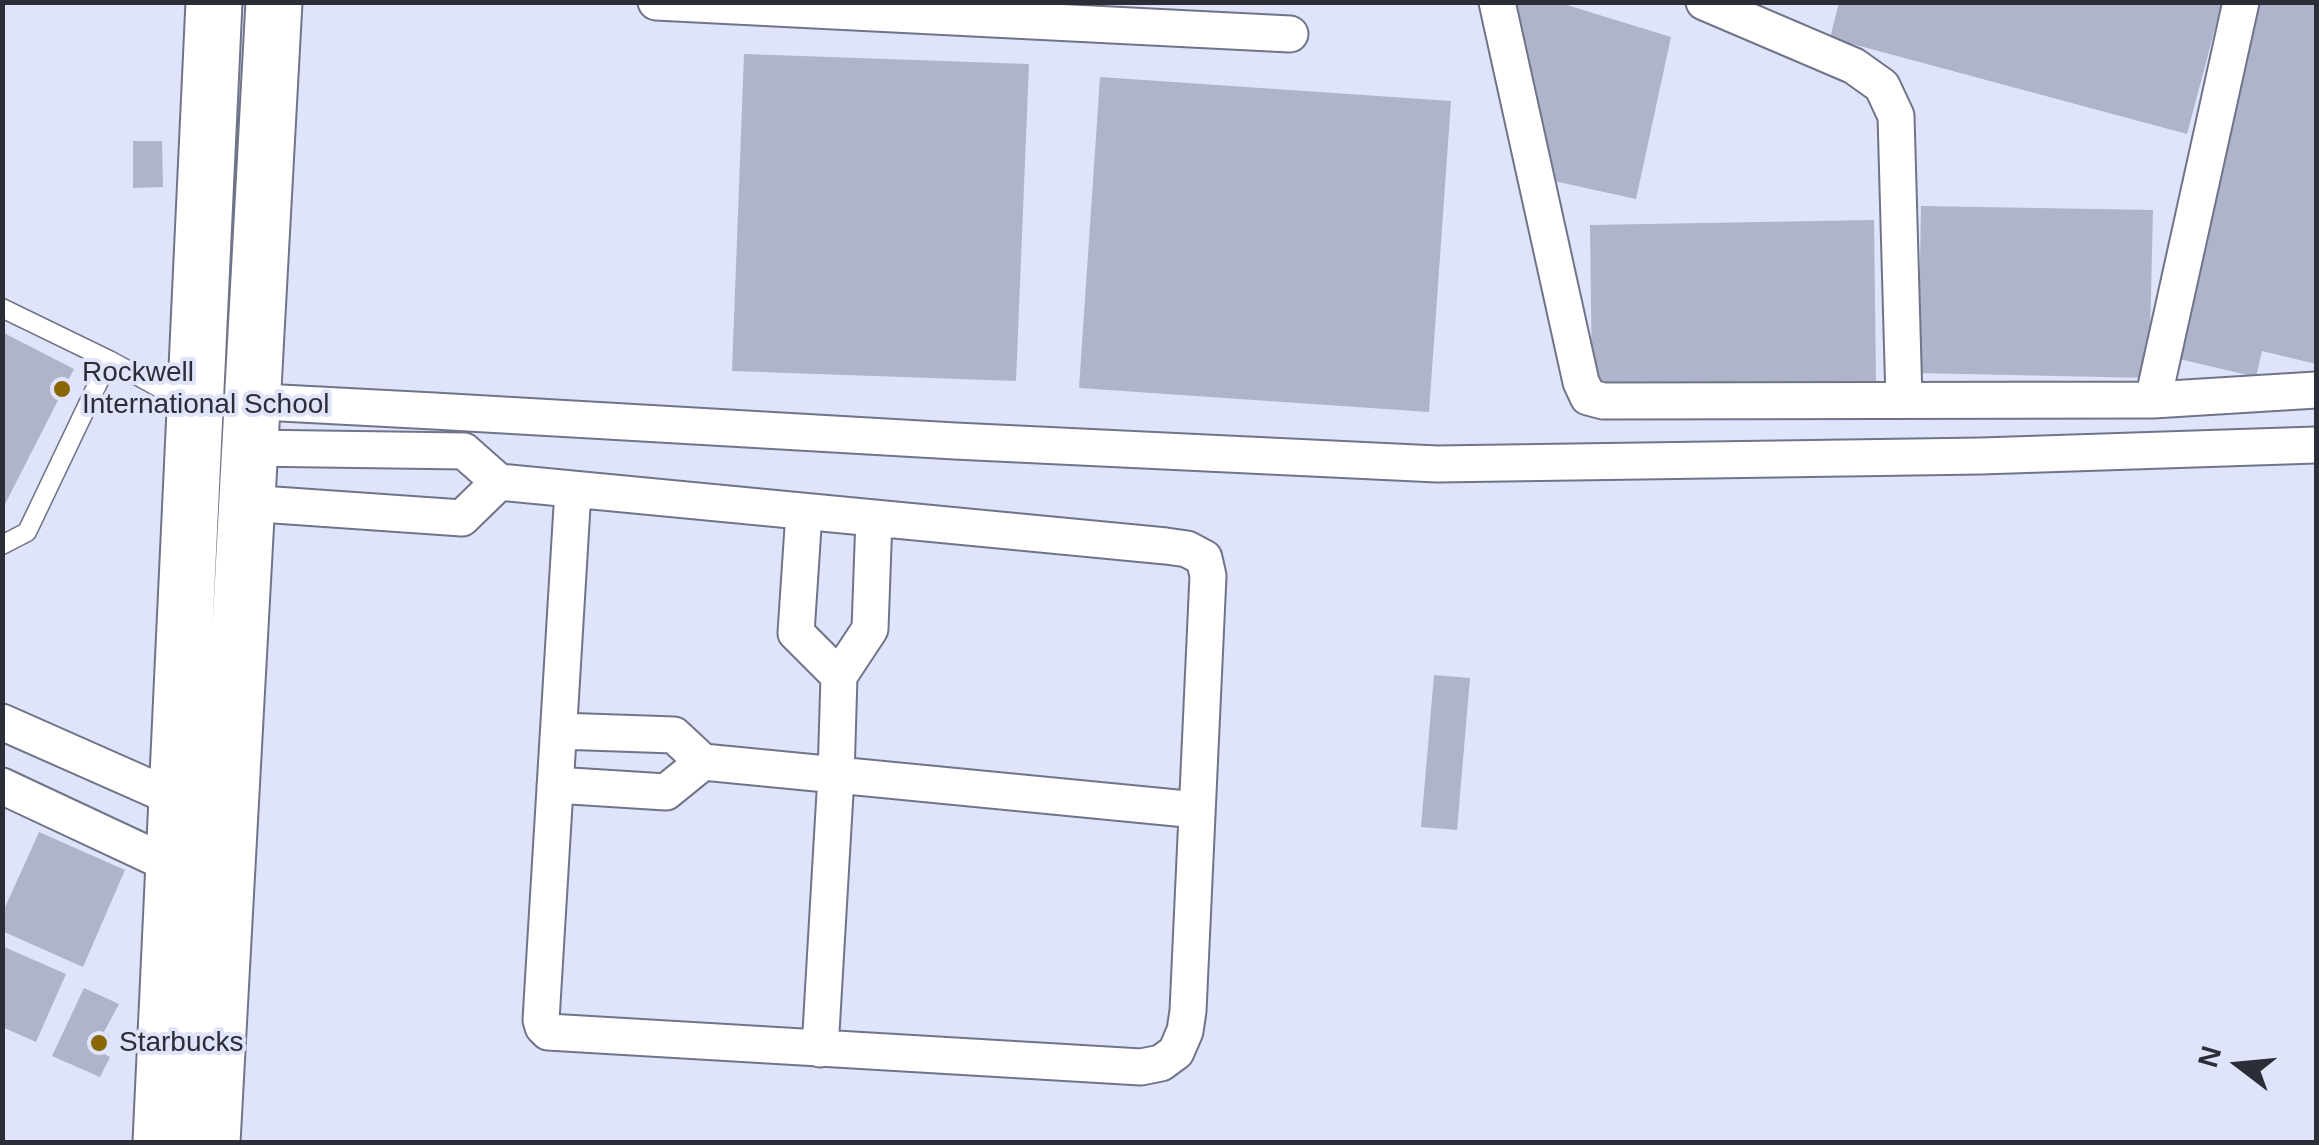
<!DOCTYPE html>
<html>
<head>
<meta charset="utf-8">
<style>
  body { margin:0 }
  #map { position:relative; width:2319px; height:1145px; overflow:hidden; background:#dfe4fb; font-family:Helvetica,sans-serif }
  canvas { display:block }
  .frame { position:absolute; inset:0; border:5px solid #2c2e37; pointer-events:none }
  .north { position:absolute; left:2189px; top:1015px; width:100px; height:100px; -webkit-text-stroke:8px #dfe4fb; paint-order:stroke; rotate:286deg; font-size:28px; font-weight:700; line-height:40px; text-align:center; color:#2c2e37 }
  .north::after { content:''; display:block; margin:auto; width:35px; height:45px; background:#2c2e37; clip-path:polygon(50% 0,100% 100%,50% 72%,0 100%) }
</style>
</head>
<body>
<div id="map">
<canvas width="2319" height="1145"></canvas>
<div class="frame"></div>
<div class="north">N</div>
</div>
<script>
const ctx = document.querySelector('canvas').getContext('2d');
ctx.lineJoin = 'round';
function fillPath(path, color) {
  ctx.fillStyle = color;
  ctx.fill(path, 'evenodd');
}
function poly(rows) {
  const path = new Path2D();
  for (const r of rows) {
    path.moveTo(r[0], r[1]);
    for (let i = 2; i < r.length; i += 2) path.lineTo(r[i], r[i + 1]);
  }
  return path;
}
function strokePath(path, color, width, dash) {
  ctx.strokeStyle = color;
  ctx.lineWidth = width;
  ctx.lineCap = dash ? 'butt' : 'round';
  ctx.setLineDash(dash || []);
  ctx.stroke(path);
}
function drawText(font, color, halo, rows, align = 'center') {
  ctx.font = font + ' Helvetica,sans-serif';
  ctx.lineWidth = 8;
  ctx.setLineDash([]);
  ctx.textBaseline = 'middle';
  ctx.strokeStyle = halo;
  ctx.fillStyle = color;
  for (const [text, x, y, turn = 0] of rows) {
    ctx.save();
    ctx.translate(x, y);
    ctx.rotate((+turn || 0) * Math.PI / 180);
    ctx.textAlign = isNaN(turn) ? turn : align;
    if (halo) ctx.strokeText(text, 0, 0);
    ctx.fillText(text, 0, 0);
    ctx.restore();
  }
}
const building = poly([
  [1506,2,1557,2,1671,37,1636,199,1549,180],
  [1839,2,2222,2,2187,134,1830,38],
  [2254,2,2316,2,2316,364,2262,351,2256,377,2175,358],
  [744,54,1029,64,1016,381,732,371],
  [1100,77,1451,101,1429,412,1079,388],
  [133,141,162,141,163,187,133,188],
  [1921,206,2153,210,2149,378,1918,373],
  [1874,220,1876,383,1592,389,1590,225],
  [2,332,74,369,2,510],
  [1434,675,1470,678,1457,830,1421,827],
  [39,832,125,870,83,967,2,931,2,914],
  [2,946,66,974,36,1042,2,1027],
  [84,988,119,1004,104,1032,110,1036,102,1053,110,1057,100,1077,52,1056]
]);
const service = poly([
  [2,308,109,360,189,404],
  [2,545,27,532,109,360]
]);
const minor = poly([
  [656,2,1290,34],
  [1497,2,1581,382,1588,397,1603,401,2153,400,2241,2],
  [1704,2,1854,66,1882,86,1896,116,1904,400],
  [2153,400,2316,390],
  [251,405,262,402,434,411,955,441,1437,464,1981,456,2316,445],
  [499,482,1166,546,1187,549,1204,558,1208,576,1188,1011,1185,1031,1176,1052,1161,1063,1141,1067,548,1032,543,1027,541,1020,573,490],
  [246,503,462,518,499,482,464,451,249,448],
  [804,512,796,633,839,676],
  [2,722,176,799],
  [559,731,674,735,703,762,1197,810],
  [555,785,666,792,703,762],
  [2,786,175,867],
  [820,1049,836,776,839,676,870,629,874,518]
]);
const primary = poly([
  [161,1142,214,2],
  [212,1142,274,2]
]);
const markers = [
  [62,389,10,"#8b6606"],
  [99,1043,10,"#8b6606"]
];
const poiNames = [
  ["Rockwell",82,373],
  ["International School",82,405],
  ["Starbucks",119,1043]
];
fillPath(building, '#b0b4ca');
strokePath(service, '#707488', 21);
strokePath(minor, '#707488', 39);
strokePath(primary, '#707488', 59);
strokePath(service, '#fff', 18);
strokePath(minor, '#fff', 35);
strokePath(primary, '#fff', 55);
for (const [x, y, r, color] of markers) {
  const dot = new Path2D();
  dot.arc(x, y, r, 0, 2 * Math.PI);
  ctx.fillStyle = color;
  ctx.fill(dot);
  strokePath(dot, '#dfe4fb', 4);
}
drawText('28px', '#2c2e37', '#dfe4fb', poiNames, 'left');
</script>
</body>
</html>
